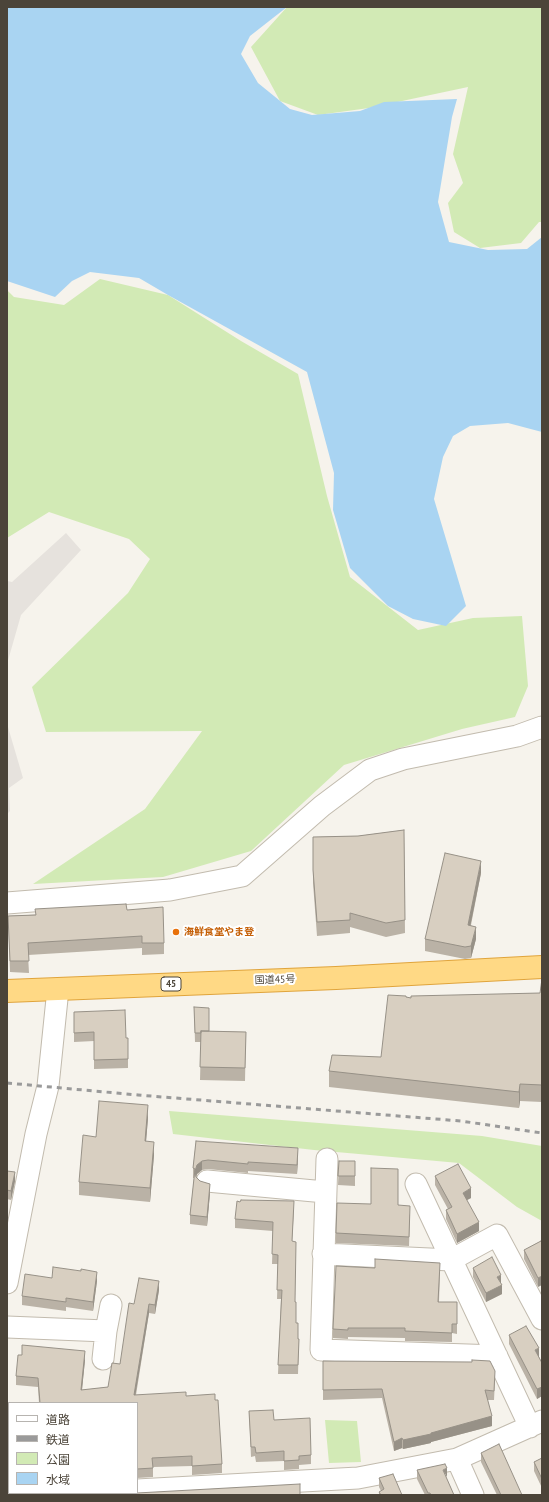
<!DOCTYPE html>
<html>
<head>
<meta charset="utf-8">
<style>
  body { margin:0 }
  #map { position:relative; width:549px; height:1502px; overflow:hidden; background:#f6f3ec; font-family:"PT Sans","Noto Sans JP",sans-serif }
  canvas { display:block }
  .frame { position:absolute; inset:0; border:8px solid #4b4439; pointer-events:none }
  .legend { position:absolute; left:8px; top:1402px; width:130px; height:92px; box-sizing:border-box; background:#fff; border:1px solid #b7b4b0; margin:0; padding:5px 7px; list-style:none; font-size:12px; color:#4b4439 }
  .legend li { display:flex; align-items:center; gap:8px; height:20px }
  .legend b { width:20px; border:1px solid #b7b4b0 }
</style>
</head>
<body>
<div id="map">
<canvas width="549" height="1502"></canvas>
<div class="frame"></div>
<ul class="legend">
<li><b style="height:5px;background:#fff"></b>道路</li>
<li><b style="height:5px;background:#9a9a9a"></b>鉄道</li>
<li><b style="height:11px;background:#d2eab5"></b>公園</li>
<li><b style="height:11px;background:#a9d4f2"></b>水域</li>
</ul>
</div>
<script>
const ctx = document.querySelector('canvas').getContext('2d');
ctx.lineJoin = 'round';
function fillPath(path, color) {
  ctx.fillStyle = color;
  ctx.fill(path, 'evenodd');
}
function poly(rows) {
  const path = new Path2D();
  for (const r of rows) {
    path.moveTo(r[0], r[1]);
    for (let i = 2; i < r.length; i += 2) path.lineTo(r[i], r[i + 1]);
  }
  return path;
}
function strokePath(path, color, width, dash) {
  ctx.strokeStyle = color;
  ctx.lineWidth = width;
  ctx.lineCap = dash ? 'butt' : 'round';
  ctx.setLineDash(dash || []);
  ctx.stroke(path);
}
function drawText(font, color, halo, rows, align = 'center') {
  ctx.font = font + ' "PT Sans","Noto Sans JP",sans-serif';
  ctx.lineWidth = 4;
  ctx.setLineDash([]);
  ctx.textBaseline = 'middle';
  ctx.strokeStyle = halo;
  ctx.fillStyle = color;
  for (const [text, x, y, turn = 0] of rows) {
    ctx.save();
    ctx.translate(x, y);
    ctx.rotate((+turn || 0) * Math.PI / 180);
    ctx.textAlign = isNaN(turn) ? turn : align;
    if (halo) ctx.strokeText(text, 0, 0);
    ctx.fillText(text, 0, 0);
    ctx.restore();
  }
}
const industrial = poly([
  [66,533,81,550,21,615,7,664,7,581,12,582],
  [7,706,8,727,23,778,9,788,10,811,7,814]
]);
const green = poly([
  [287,7,542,7,542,222,539,222,521,243,480,248,454,232,448,203,463,183,453,154,468,87,369,108,318,115,280,101,251,47],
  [100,279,168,295,241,341,298,374,327,496,350,577,418,630,473,618,522,616,528,686,515,717,462,729,344,765,251,851,163,877,33,884,145,809,202,731,46,732,32,687,128,593,150,559,129,539,49,512,7,538,7,290,14,297,64,305],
  [169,1111,482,1136,542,1146,542,1221,517,1207,459,1163,314,1150,173,1134],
  [325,1420,357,1421,361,1462,329,1463]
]);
const water = poly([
  [7,7,287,7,250,36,241,54,258,83,290,109,312,115,360,111,384,102,457,99,452,117,438,202,449,242,488,250,527,249,542,237,542,432,508,423,470,426,453,436,443,457,434,499,466,606,446,626,413,619,388,606,350,568,333,510,334,473,307,372,168,295,139,278,90,272,72,281,55,297,7,281]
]);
const minor = poly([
  [7,903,170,890,242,876,322,806,370,770,403,759,517,736,542,727],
  [327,1159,321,1350,497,1356],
  [207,1181,325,1192],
  [416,1184,530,1427],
  [323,1254,451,1260,497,1235,542,1319],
  [7,1283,36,1134,48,1086,58,989],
  [7,1327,106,1331],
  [103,1359,106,1331,111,1305],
  [7,1436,9,1442],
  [457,1459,473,1495],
  [137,1490,358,1478,457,1459,542,1421],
  [27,1493,28,1495],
  [59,1495,91,1493]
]);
const trunk = poly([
  [7,991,336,978,542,967]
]);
const rail = poly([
  [7,1083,138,1095,461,1121,542,1133]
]);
const wall = poly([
  [404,830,405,933,386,937,350,927,350,933,317,936,313,883,313,837,358,836],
  [481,873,471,925,476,939,471,958,465,959,425,951,425,939],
  [127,910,164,943,164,954,142,955,142,948,28,955,29,973,10,972,8,916],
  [542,979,542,1102,520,1101,519,1108,329,1087,329,1071,381,1057,406,997,411,998,540,993],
  [194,1007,209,1031,246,1032,245,1081,200,1080,201,1042,195,1042],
  [74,1012,126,1038,128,1038,128,1068,94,1069,94,1041,74,1042],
  [148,1118,146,1141,154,1155,150,1202,79,1195,79,1182,96,1137],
  [196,1141,298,1158,297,1174,248,1171,248,1173,208,1169,202,1170,197,1174,196,1177,210,1193,207,1226,190,1224,190,1215,194,1178,193,1178,193,1168],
  [339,1161,355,1161,355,1186,338,1185],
  [7,1171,15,1181,11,1200,7,1199],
  [435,1176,471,1198,467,1200,479,1231,457,1243,446,1219,446,1210,448,1209,435,1185],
  [398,1205,410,1215,409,1246,336,1243,336,1233],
  [294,1210,292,1242,296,1323,298,1339,299,1339,298,1374,278,1374,281,1299,277,1299,278,1264,272,1264,273,1231,235,1228,235,1219],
  [541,1241,538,1287,524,1259,524,1250],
  [473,1268,501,1284,502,1294,486,1302,473,1277],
  [81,1271,97,1281,93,1311,66,1307,66,1311,22,1305,22,1296,52,1278],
  [440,1272,439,1302,457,1311,457,1334,452,1333,452,1342,405,1341,405,1338,348,1337,348,1339,333,1338,333,1329],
  [159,1290,155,1314,149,1313,136,1395,186,1396,215,1400,222,1464,222,1473,192,1475,192,1466,153,1467,153,1477,137,1478,137,1403,39,1403,38,1387,16,1385,16,1376,22,1355,85,1360,82,1390,108,1387,120,1364,134,1304],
  [509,1335,539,1357,542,1363,542,1396,537,1399,509,1344],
  [323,1361,495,1380,494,1400,487,1400,492,1426,431,1442,431,1443,403,1449,402,1448,394,1451,382,1398,323,1400],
  [249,1411,274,1420,311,1455,311,1464,299,1465,299,1469,284,1470,284,1461,256,1462,255,1456,251,1457],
  [481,1453,522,1495,497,1495,481,1462],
  [542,1458,542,1488,534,1471,534,1462],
  [417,1470,446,1477,454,1495,425,1495,417,1479],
  [379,1478,402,1495,379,1495,379,1492,381,1491,379,1487]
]);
const shadedWall = poly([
  [481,861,481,873,468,937,468,925],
  [476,927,476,939,471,958,471,946],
  [520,1084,520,1101,519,1108,519,1092],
  [148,1105,148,1118,145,1154,145,1141],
  [154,1142,154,1155,150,1202,150,1188],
  [298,1148,298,1158,297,1174,297,1165],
  [202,1161,202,1170,197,1174,195,1180,195,1171,197,1165],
  [15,1172,15,1181,11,1200,11,1191],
  [210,1184,210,1193,207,1226,207,1217],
  [471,1188,471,1198,463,1202,463,1193],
  [479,1222,479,1231,457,1243,457,1234],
  [97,1272,97,1281,93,1311,93,1302],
  [501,1275,501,1284,497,1277],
  [542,1276,542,1285,538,1287,538,1278],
  [159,1281,159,1290,155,1314,155,1305],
  [502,1285,502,1294,486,1302,486,1293],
  [149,1304,149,1313,134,1403,134,1395],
  [539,1348,539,1358,535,1350],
  [85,1351,85,1360,81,1399,81,1390],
  [542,1387,542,1396,537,1399,537,1389],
  [492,1416,492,1426,431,1442,431,1443,403,1449,403,1440],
  [402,1438,402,1448,394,1451,394,1442],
  [447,1468,447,1477,443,1470]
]);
const building = poly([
  [404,830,405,920,386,923,350,913,350,920,317,922,313,870,313,837,358,836,404,830],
  [445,853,481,861,468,925,476,927,471,946,465,947,425,939,445,853],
  [126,904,127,910,163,907,164,943,142,943,142,936,28,943,29,961,10,961,8,916,36,915,35,909,126,904],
  [542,979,542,1085,520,1084,519,1092,329,1071,332,1055,381,1057,388,995,406,996,406,997,411,998,411,996,540,993,542,979],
  [194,1007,209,1008,209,1031,201,1031,201,1033,195,1033,194,1007],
  [125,1010,126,1038,128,1038,128,1059,94,1060,94,1032,74,1033,74,1012,125,1010],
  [201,1031,246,1032,245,1068,200,1067,201,1031],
  [99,1101,148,1105,145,1141,154,1142,150,1188,79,1182,83,1135,96,1137,99,1101],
  [196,1141,298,1148,297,1165,248,1162,248,1164,208,1160,202,1161,197,1165,195,1171,196,1177,200,1181,210,1184,207,1217,190,1215,195,1169,193,1168,196,1141],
  [339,1161,355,1161,355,1176,338,1176,339,1161],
  [458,1164,471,1188,463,1193,479,1222,457,1234,446,1210,452,1207,435,1176,458,1164],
  [371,1168,398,1169,398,1205,410,1206,409,1237,336,1233,337,1203,371,1204,371,1168],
  [7,1171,15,1172,11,1191,7,1190,7,1171],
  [241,1200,294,1201,292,1241,296,1242,295,1302,296,1302,296,1323,298,1323,298,1339,299,1339,298,1365,278,1365,282,1290,277,1290,278,1255,272,1254,273,1222,235,1219,237,1201,240,1202,241,1200],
  [541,1241,542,1244,542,1276,538,1278,524,1250,541,1241],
  [492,1257,501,1275,497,1277,502,1285,486,1293,473,1268,492,1257],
  [375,1259,440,1263,438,1302,457,1302,457,1324,452,1324,452,1333,405,1331,405,1328,348,1328,348,1330,333,1329,336,1266,375,1268,375,1259],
  [53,1267,81,1271,81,1269,97,1272,93,1302,66,1298,66,1302,22,1296,25,1274,52,1278,53,1267],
  [139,1278,159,1281,155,1305,149,1304,134,1395,186,1392,186,1396,215,1394,215,1400,218,1400,222,1464,192,1466,192,1456,152,1458,153,1468,137,1469,137,1403,40,1403,38,1378,16,1376,18,1355,22,1355,22,1345,85,1351,81,1390,108,1387,112,1363,120,1364,129,1303,134,1304,139,1278],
  [526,1326,539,1348,535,1350,542,1363,542,1387,537,1389,509,1335,526,1326],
  [472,1360,490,1361,495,1371,494,1391,485,1390,492,1416,431,1433,431,1434,403,1440,402,1438,394,1442,382,1389,323,1390,323,1361,472,1362,472,1360],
  [273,1410,274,1420,310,1418,311,1455,299,1456,299,1460,284,1461,284,1451,256,1453,255,1447,251,1447,249,1411,273,1410],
  [499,1444,522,1495,501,1495,481,1453,499,1444],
  [542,1458,542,1479,534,1462,542,1458],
  [445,1464,447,1468,443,1470,454,1495,431,1495,430,1493,428,1493,417,1470,445,1464],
  [393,1474,402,1495,381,1495,379,1492,384,1489,379,1478,393,1474],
  [300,1484,300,1495,94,1495,97,1493,137,1493,300,1484]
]);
const markers = [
  [176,932,4,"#e8710a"]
];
const shields = [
  [171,984,20]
];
const shieldNames = [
  ["45",171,984]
];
const foodNames = [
  ["海鮮食堂やま登",184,932]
];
const streetNames = [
  ["国道45号",275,980,-2]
];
fillPath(industrial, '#e6e2dd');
fillPath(green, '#d2eab5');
fillPath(water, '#a9d4f2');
strokePath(minor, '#c2bbae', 23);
strokePath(trunk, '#e0a43c', 24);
strokePath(minor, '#fff', 21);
strokePath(trunk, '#ffd985', 22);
strokePath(rail, '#9a9a9a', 3, [5, 5]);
fillPath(wall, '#bab2a6');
fillPath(shadedWall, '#979187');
fillPath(building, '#d8cfc1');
strokePath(building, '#979187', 1);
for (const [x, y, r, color] of markers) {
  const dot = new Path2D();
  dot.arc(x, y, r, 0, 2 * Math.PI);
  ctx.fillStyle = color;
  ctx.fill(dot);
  strokePath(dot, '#fff', 1.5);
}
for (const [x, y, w] of shields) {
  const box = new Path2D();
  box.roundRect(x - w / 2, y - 7, w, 14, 3);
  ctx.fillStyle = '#fff';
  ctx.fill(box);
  strokePath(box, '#4b4439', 1);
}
drawText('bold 9px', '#4b4439', null, shieldNames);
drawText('bold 10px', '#c56008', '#fff', foodNames, 'left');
drawText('10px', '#4b4439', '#fff', streetNames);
</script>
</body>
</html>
